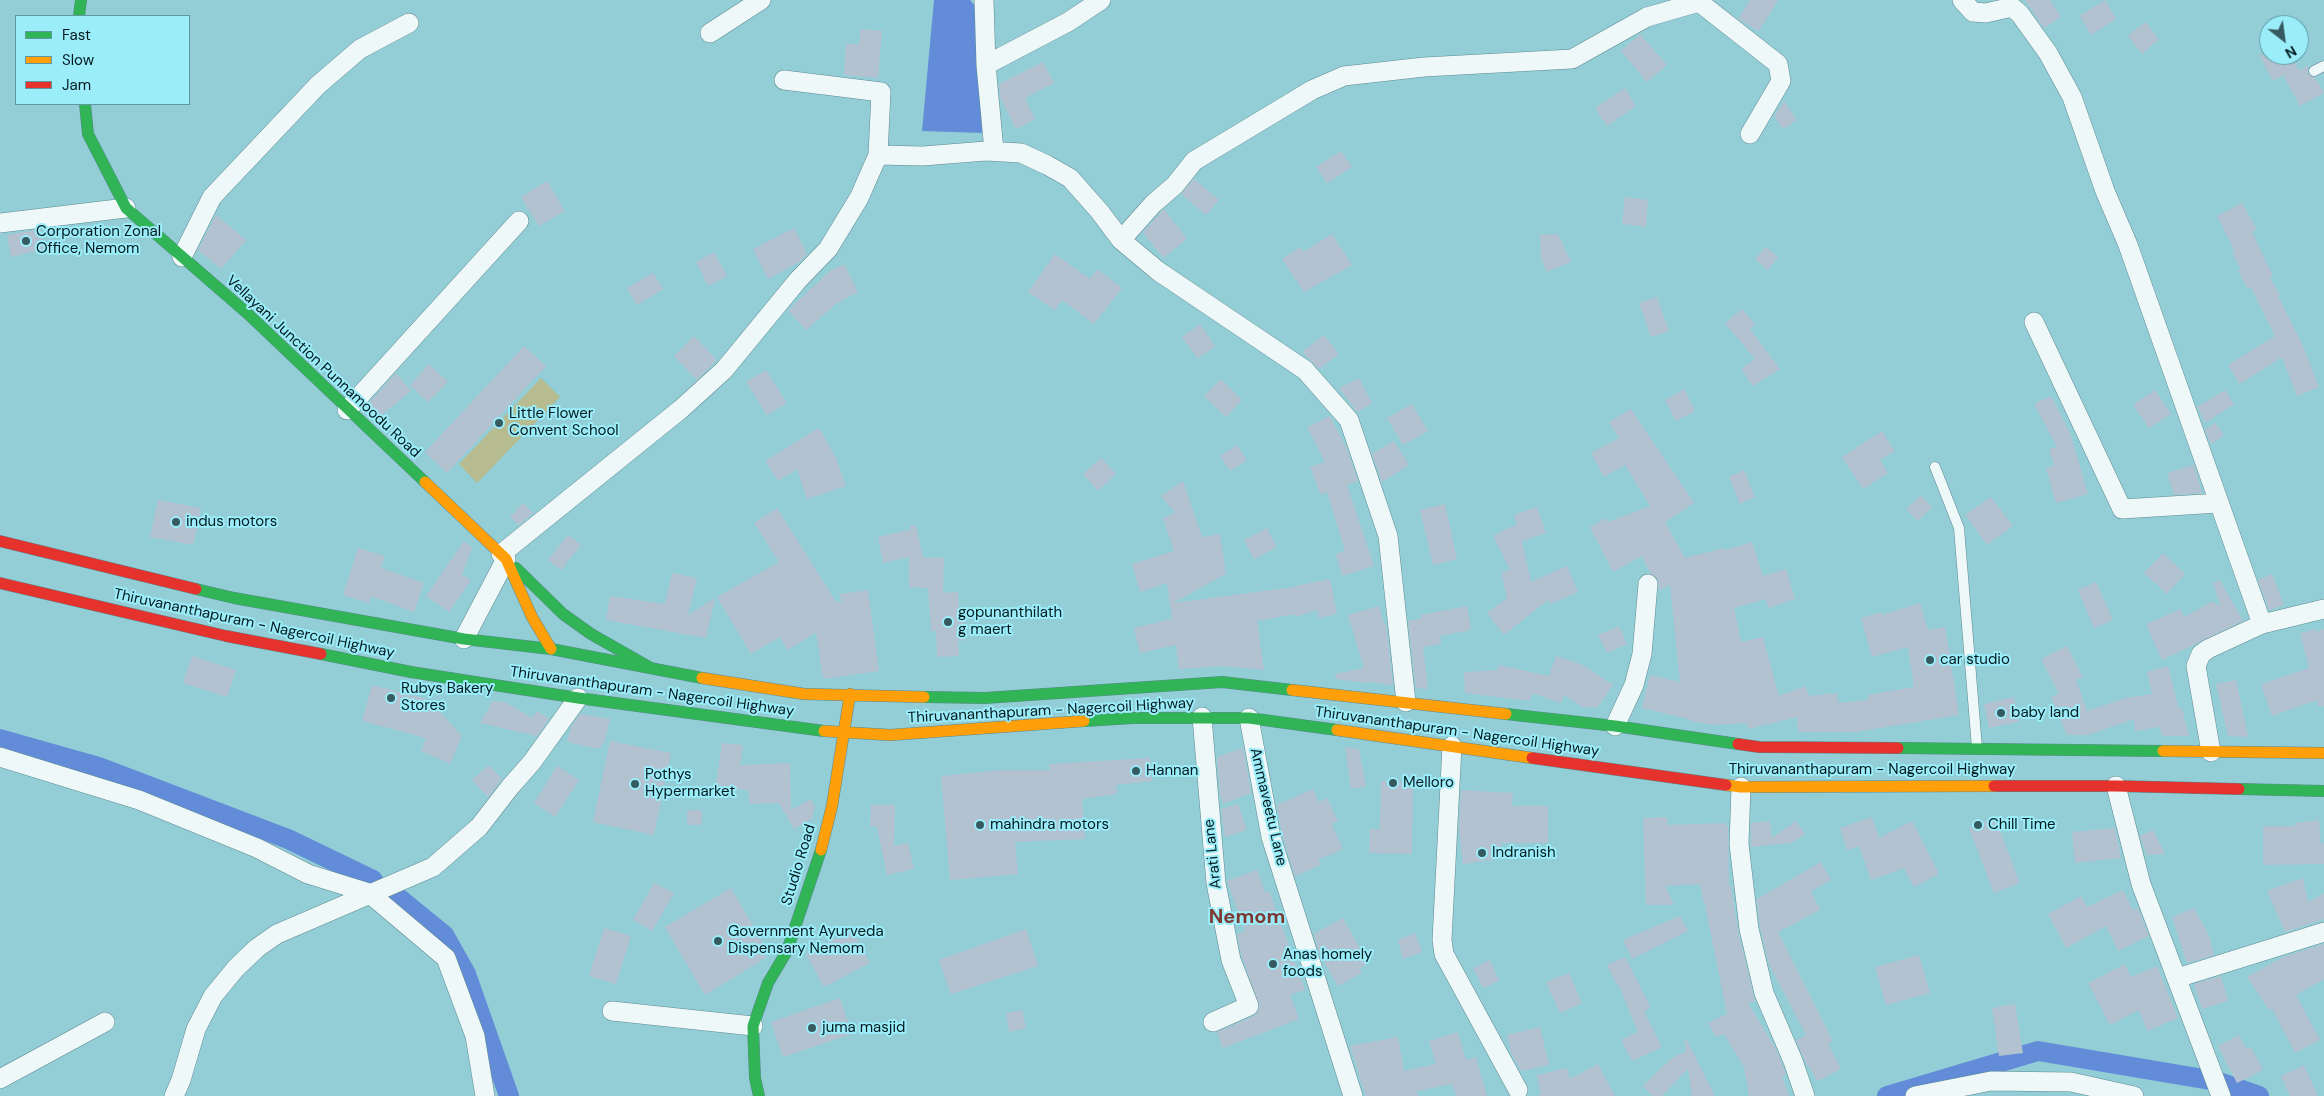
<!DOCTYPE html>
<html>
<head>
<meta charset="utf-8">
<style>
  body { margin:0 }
  #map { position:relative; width:2324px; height:1096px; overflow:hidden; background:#93ced7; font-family:"DM Sans",sans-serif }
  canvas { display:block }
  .legend { position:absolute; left:15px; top:15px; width:175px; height:90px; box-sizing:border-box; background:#9bedfa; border:1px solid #5e99a2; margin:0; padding:6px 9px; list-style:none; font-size:15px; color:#031b1e }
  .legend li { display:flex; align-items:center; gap:10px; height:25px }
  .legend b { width:25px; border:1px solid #5e99a2 }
  .north { position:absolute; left:2259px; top:15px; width:50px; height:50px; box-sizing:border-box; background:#9bedfa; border:1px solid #5e99a2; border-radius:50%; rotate:150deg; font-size:14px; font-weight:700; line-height:20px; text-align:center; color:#031b1e }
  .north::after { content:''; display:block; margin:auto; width:18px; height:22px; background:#355a5f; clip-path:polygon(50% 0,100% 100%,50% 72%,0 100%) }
</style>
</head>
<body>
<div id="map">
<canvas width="2324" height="1096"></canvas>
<ul class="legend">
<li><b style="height:6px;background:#30b455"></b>Fast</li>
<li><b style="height:6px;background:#ff9f0a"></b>Slow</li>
<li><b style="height:6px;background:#e5322d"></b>Jam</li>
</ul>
<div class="north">N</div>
</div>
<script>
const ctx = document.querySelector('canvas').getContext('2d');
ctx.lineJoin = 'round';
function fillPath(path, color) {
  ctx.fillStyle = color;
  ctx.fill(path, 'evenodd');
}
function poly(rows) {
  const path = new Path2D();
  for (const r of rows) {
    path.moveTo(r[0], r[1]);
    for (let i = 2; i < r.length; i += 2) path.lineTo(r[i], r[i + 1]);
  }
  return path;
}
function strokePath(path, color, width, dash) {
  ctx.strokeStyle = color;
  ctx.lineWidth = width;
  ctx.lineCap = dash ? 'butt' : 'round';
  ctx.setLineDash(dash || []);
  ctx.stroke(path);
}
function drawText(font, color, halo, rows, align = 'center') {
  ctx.font = font + ' "DM Sans",sans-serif';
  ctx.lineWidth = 4;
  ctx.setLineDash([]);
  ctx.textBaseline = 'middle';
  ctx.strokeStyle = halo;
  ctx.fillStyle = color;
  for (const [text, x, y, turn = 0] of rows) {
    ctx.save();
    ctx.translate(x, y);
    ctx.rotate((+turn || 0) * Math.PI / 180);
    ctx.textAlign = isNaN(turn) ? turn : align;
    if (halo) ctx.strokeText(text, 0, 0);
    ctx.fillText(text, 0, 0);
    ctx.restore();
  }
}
const green = poly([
  [541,378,560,397,477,483,459,464]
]);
const water = poly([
  [934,0,970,0,977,8,982,133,922,131]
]);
const canal = poly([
  [0,739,99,767,288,839,373,880],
  [390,891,444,935,466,974,509,1096],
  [1887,1096,2038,1051,2216,1081,2259,1096]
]);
const building = poly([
  [1750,0,1778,0,1759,31,1738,19],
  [2025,0,2050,0,2061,17,2044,28],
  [2105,0,2116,19,2091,35,2080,16],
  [2145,22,2159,39,2142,54,2128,36],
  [861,29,882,31,878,78,844,75,846,43,859,45],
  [1640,34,1667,65,1647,82,1621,51],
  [2259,55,2291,55,2299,70,2308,66,2308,74,2315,78,2324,93,2300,106,2283,75,2273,81],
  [1043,62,1054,83,1025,98,1035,119,1016,129,1000,97,999,84],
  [1625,88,1636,106,1607,126,1595,108],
  [1784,101,1797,120,1783,129,1774,116],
  [1341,151,1352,167,1327,183,1316,167],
  [1194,179,1219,200,1206,215,1181,194],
  [547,181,565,211,539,226,521,197],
  [1625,197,1648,200,1646,227,1622,224],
  [2242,203,2257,230,2252,232,2273,276,2270,278,2280,295,2278,296,2303,346,2319,387,2297,396,2282,357,2240,384,2228,365,2275,336,2251,287,2248,289,2238,270,2241,269,2232,253,2235,252,2217,216],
  [1164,209,1187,239,1163,258,1143,232],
  [216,215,246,240,221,269,198,250],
  [794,228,807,254,798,263,768,279,753,249],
  [37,230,48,248,11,257,7,235],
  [1332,234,1352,265,1304,292,1282,259,1300,247,1303,252],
  [1558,234,1571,262,1547,272,1541,258,1540,235],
  [1766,247,1778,257,1768,270,1755,259],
  [714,252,727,276,708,286,696,262],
  [1055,254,1090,279,1097,269,1122,288,1094,324,1062,300,1055,310,1028,292],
  [844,264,858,292,837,303,806,330,788,310,830,271],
  [653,273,663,289,637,305,627,288],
  [1657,297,1669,331,1651,337,1639,303],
  [1742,309,1755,324,1750,329,1780,369,1753,386,1741,369,1755,359,1725,323],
  [1200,324,1215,346,1198,359,1182,337],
  [1324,335,1339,354,1319,369,1302,352],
  [694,336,717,360,697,380,674,356],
  [524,346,546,366,447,473,425,452],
  [429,364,448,382,428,402,410,385],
  [766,370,787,403,767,415,746,382],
  [396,373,411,391,379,417,367,405],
  [1359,378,1372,403,1357,412,1339,388],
  [1221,379,1242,400,1226,417,1204,396],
  [1684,389,1695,411,1676,421,1665,400],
  [2155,390,2171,414,2149,428,2133,405],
  [2225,390,2234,404,2205,423,2197,407],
  [2051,396,2070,433,2088,494,2056,503,2046,468,2054,465,2049,449,2057,447,2034,404],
  [1412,404,1428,431,1403,445,1387,418],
  [1631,409,1694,503,1665,522,1685,558,1724,548,1725,550,1752,542,1763,576,1786,569,1795,599,1768,608,1766,599,1734,608,1741,642,1763,637,1779,696,1805,686,1809,696,1837,693,1838,703,1868,700,1868,695,1914,687,1908,647,1872,657,1861,618,1882,612,1882,615,1920,603,1928,630,1945,627,1959,715,1861,731,1861,732,1798,732,1797,717,1748,729,1747,723,1714,725,1690,721,1689,719,1642,708,1650,675,1680,682,1670,585,1659,590,1658,579,1650,573,1642,556,1613,572,1590,527,1606,518,1608,522,1650,506,1625,465,1604,477,1591,453,1619,438,1609,422],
  [1330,416,1346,447,1358,481,1347,485,1374,566,1342,576,1336,554,1345,551,1327,492,1321,495,1310,467,1325,462,1307,427],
  [2215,423,2224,435,2211,444,2205,430],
  [819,428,835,456,846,486,807,499,797,469,778,481,765,461],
  [1882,431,1895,451,1880,460,1888,473,1863,489,1842,457],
  [1394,441,1409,465,1382,482,1372,454],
  [1237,445,1247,460,1230,471,1220,456],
  [1101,458,1116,474,1098,491,1083,474],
  [2194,465,2202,493,2174,495,2167,473],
  [1744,470,1755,497,1740,504,1729,477],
  [1183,481,1202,537,1220,534,1226,574,1173,603,1287,588,1330,579,1337,614,1319,618,1317,610,1296,617,1295,614,1257,621,1264,670,1221,666,1179,669,1176,645,1140,653,1134,628,1172,619,1167,583,1140,592,1132,564,1174,551,1163,518,1175,513,1161,496],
  [1921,495,1932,507,1918,521,1906,509],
  [1991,497,2013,526,1987,545,1965,515],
  [158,500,201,508,193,545,150,537],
  [523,503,533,513,519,525,510,517],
  [1445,504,1457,559,1433,565,1420,510],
  [1537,507,1546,533,1522,541,1531,582,1567,566,1578,592,1550,604,1548,600,1504,635,1487,613,1507,598,1501,572,1510,570,1493,536,1517,524,1514,515],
  [777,508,837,603,842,601,839,594,868,590,879,671,823,679,816,632,788,650,780,637,751,654,717,597,779,562,754,523],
  [916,525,923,558,944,558,943,593,958,592,959,612,964,612,966,640,958,641,959,656,937,657,936,631,931,631,928,588,909,587,909,557,883,563,878,537,910,530,910,526],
  [1267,528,1277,547,1254,559,1244,540],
  [568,535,581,545,561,570,548,560],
  [464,541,472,548,462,575,471,580,449,612,426,596],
  [358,548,385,556,381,568,424,583,414,612,371,596,369,603,343,595],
  [2163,553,2185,574,2167,594,2144,573],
  [672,573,697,578,688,615,715,598,706,638,606,620,610,596,665,604],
  [2272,574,2284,605,2269,610,2258,580],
  [2220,580,2243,621,2162,660,2146,624,2181,609,2184,617,2213,601,2221,607,2213,583],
  [2096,582,2113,620,2094,628,2078,590],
  [1379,606,1384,624,1386,624,1393,685,1375,683,1375,681,1368,683,1336,679,1335,674,1364,668,1348,615],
  [1467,606,1471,630,1440,636,1441,644,1423,647,1428,689,1416,688,1408,621,1421,619,1421,615],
  [1619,626,1627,644,1607,653,1598,635],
  [2316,629,2316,632,2324,629,2324,706,2318,706,2317,700,2272,716,2261,684,2309,668,2300,633],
  [2067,646,2083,677,2076,680,2087,711,2126,698,2152,694,2147,672,2168,666,2179,709,2182,708,2189,736,2162,736,2160,727,2135,731,2134,719,2088,735,2067,735,2051,697,2059,694,2041,659],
  [192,656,236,670,227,697,183,683],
  [1556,656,1583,665,1613,685,1597,708,1582,707,1564,695,1561,703,1532,693,1530,701,1465,693,1464,672,1497,670,1499,665,1549,676],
  [2236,680,2248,736,2247,737,2228,736,2216,684],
  [372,685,429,700,462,736,450,764,421,751,426,738,362,721],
  [2014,697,2019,722,1989,728,1984,704],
  [493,701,505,702,532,718,537,711,549,719,537,736,480,723],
  [580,714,610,719,605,740,599,749,567,742,571,727],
  [610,741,671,753,654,835,593,822],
  [722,743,743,745,740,765,790,763,791,810,811,799,815,807,812,819,794,829,779,803,749,804,749,790,716,786],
  [1345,747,1359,749,1366,787,1351,789],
  [1243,748,1251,793,1223,804,1220,794,1217,757],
  [1150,758,1152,781,1116,785,1117,794,1082,799,1085,839,1015,842,1018,874,950,880,941,776,1004,770,1050,770,1049,764],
  [489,765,502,779,488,797,472,780],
  [557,766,579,780,555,817,534,803],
  [1381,781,1413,781,1412,854,1369,853,1370,829,1380,829],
  [1313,789,1319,802,1327,798,1338,821,1332,824,1343,849,1318,860,1321,865,1295,876,1282,834,1277,805],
  [1461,790,1513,793,1512,806,1548,806,1548,843,1501,843,1503,858,1463,864,1459,829],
  [1238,804,1247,830,1225,837,1221,809],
  [871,805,895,805,894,846,908,843,914,869,887,875,877,827,870,826],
  [687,810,702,810,702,825,687,825],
  [1667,817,1667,825,1726,823,1726,826,1728,826,1729,886,1731,886,1738,931,1755,1001,1748,1003,1776,1049,1786,1074,1782,1076,1789,1096,1749,1096,1744,1067,1724,1034,1716,1037,1708,1023,1727,1014,1705,905,1708,904,1704,904,1700,884,1665,886,1674,905,1646,905,1643,818],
  [1872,817,1879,838,1912,821,1939,874,1914,887,1904,868,1871,880,1859,846,1847,850,1840,828],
  [1995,818,2020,883,1994,893,1969,828],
  [2319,820,2321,844,2324,843,2324,864,2263,865,2263,826,2295,826,2295,823],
  [1770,821,1772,838,1796,821,1805,834,1792,843,1751,847,1751,823],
  [2115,828,2121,858,2075,863,2072,832],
  [2153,830,2165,854,2147,855,2140,836],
  [1821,862,1831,880,1811,891,1820,910,1778,932,1833,1041,1828,1043,1841,1069,1817,1081,1809,1066,1807,1066,1796,1040,1806,1035,1769,964,1760,927,1757,899],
  [1257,870,1265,892,1269,891,1305,990,1290,995,1299,1019,1223,1048,1217,1032,1254,1016,1260,1008,1242,957,1237,934,1245,931,1227,881],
  [2303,878,2308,902,2324,893,2324,919,2285,932,2267,891],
  [654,883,674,893,652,931,633,920],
  [731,888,768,952,764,959,705,995,665,927],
  [2123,890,2133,910,2138,908,2149,936,2118,951,2106,926,2066,948,2048,914,2081,896,2087,907],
  [2194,908,2209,936,2214,955,2187,963,2172,917],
  [1680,916,1688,931,1632,959,1623,940],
  [1343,918,1368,963,1359,969,1362,973,1338,986,1320,955,1314,934],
  [604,928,631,936,616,984,589,976],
  [1026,929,1038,966,951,994,939,960],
  [852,930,870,963,824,987,806,954],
  [1415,933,1422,952,1403,959,1398,940],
  [2324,944,2324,979,2296,995,2320,1040,2295,1053,2272,1008,2269,1010,2247,977,2283,957],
  [1919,955,1930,993,1886,1005,1875,967],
  [1625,957,1651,1008,1644,1011,1662,1047,1632,1061,1621,1040,1638,1032,1618,984,1617,985,1607,965],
  [1490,960,1499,981,1483,988,1473,968],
  [2125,964,2131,977,2157,966,2178,1018,2147,1031,2139,1010,2110,1025,2088,983],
  [1569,973,1582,1003,1560,1013,1546,982],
  [2221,976,2228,1001,2202,1009,2194,984],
  [840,998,852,1034,783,1057,771,1022],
  [2015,1004,2023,1053,1999,1056,1992,1008],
  [1022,1010,1026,1028,1009,1032,1006,1013],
  [1540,1027,1549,1065,1521,1071,1511,1053,1507,1035],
  [1458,1032,1466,1060,1476,1057,1487,1096,1456,1096,1452,1084,1417,1091,1418,1096,1366,1096,1350,1046,1398,1037,1404,1071,1436,1064,1429,1041],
  [2239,1035,2246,1049,2251,1047,2263,1070,2237,1083,2218,1046],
  [1687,1040,1715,1096,1692,1096,1688,1069,1662,1096,1653,1096,1643,1086,1672,1058,1686,1051,1684,1041],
  [1598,1064,1615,1096,1537,1096,1541,1094,1537,1075,1567,1068,1570,1079],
  [2304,1065,2318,1096,2290,1096,2281,1076]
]);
const lane = poly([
  [2314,71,2324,66],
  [1935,467,1959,528,1977,748]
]);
const street = poly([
  [984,0,986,65,994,151],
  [1962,0,1973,12,1986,13,2012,7,2020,14,2048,53,2072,97,2105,191,2128,245,2262,624,2208,649,2201,654,2196,666,2211,752],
  [1699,2,1778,64,1781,81,1750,134],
  [710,33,761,0],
  [986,65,1068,22,1101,0],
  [878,155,923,156,986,151,1021,153,1047,165,1070,178,1100,212,1121,240,1158,271,1305,370,1349,420,1388,536,1406,702],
  [0,223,126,208],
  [1121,240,1153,204,1175,185,1194,161,1312,90,1344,76,1424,67,1572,59,1647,17,1699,2,1697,0],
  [182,257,212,197,318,85,360,49,409,23],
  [2034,322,2122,509,2219,503],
  [347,410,519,221],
  [501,554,681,409,724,370,798,280,828,249,859,198,878,155,881,92,784,80],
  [2262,624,2324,609],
  [464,639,506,559],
  [1202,717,1216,883,1231,960,1249,1006,1213,1022],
  [1249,718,1271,837,1353,1096],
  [1615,726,1634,685,1642,654,1648,584],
  [1452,746,1442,940,1444,954,1518,1090],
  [0,757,139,800,257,848,308,874,369,893,446,958,475,1036,485,1096],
  [2116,786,2141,884,2221,1096],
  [1741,787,1739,844,1749,929,1764,993,1793,1061,1805,1096],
  [2177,978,2324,932],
  [612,1011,753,1026],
  [0,1079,105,1022],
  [174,1096,181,1080,196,1029,213,996,236,968,257,948,277,934,433,867,479,827,510,787,532,762,578,698],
  [1915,1096,1991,1081,2071,1082,2134,1096]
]);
const fast = poly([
  [79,16,81,0],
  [85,104,88,134,126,208,247,313,425,482],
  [516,568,563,614,591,634,649,667],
  [196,589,234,598,464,639,551,649,702,678],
  [321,654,411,672,578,698,824,731],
  [924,697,985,698,1222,682,1292,690],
  [1506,714,1615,726,1738,744],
  [1084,721,1133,718,1249,718,1337,730],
  [1898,748,2163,751],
  [2239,789,2324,791],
  [759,1096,755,1078,753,1026,768,983,787,951,821,850]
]);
const slow = poly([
  [425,482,506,559,532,617,551,649],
  [702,678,804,694,924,697],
  [1292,690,1506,714],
  [1337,730,1532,758],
  [824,731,890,735,1084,721],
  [2163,751,2324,753],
  [1726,785,1741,787,1994,786],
  [821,850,832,806,850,694]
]);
const jam = poly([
  [0,541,196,589],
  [0,583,226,636,321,654],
  [1738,744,1759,747,1898,748],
  [1532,758,1726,785],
  [1994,786,2116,786,2239,789]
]);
const markers = [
  [26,241,5,"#355a5f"],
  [499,423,5,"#355a5f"],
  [176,522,5,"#355a5f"],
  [948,622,5,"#355a5f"],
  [1930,660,5,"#355a5f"],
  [391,698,5,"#355a5f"],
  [2001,713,5,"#355a5f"],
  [1136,771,5,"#355a5f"],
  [1393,783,5,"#355a5f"],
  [635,784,5,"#355a5f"],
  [980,825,5,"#355a5f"],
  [1978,825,5,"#355a5f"],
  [1482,853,5,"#355a5f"],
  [718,941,5,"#355a5f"],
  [1273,964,5,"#355a5f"],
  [812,1028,5,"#355a5f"]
];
const poiNames = [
  ["Corporation Zonal",36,232],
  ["Office, Nemom",36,249],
  ["Little Flower",509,414],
  ["Convent School",509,431],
  ["indus motors",186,522],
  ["gopunanthilath",958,613],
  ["g maert",958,630],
  ["car studio",1940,660],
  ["Rubys Bakery",401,689],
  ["Stores",401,706],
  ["baby land",2011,713],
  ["Hannan",1146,771],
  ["Pothys",645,775],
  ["Hypermarket",645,792],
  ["Melloro",1403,783],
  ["mahindra motors",990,825],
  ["Chill Time",1988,825],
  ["Indranish",1492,853],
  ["Government Ayurveda",728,932],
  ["Dispensary Nemom",728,949],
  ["Anas homely",1283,955],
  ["foods",1283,972],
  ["juma masjid",822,1028]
];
const streetNames = [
  ["Vellayani Junction Punnamoodu Road",323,367,43],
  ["Thiruvananthapuram - Nagercoil Highway",254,624,12],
  ["Thiruvananthapuram - Nagercoil Highway",652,692,8],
  ["Thiruvananthapuram - Nagercoil Highway",1051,711,-3],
  ["Thiruvananthapuram - Nagercoil Highway",1457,732,8],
  ["Thiruvananthapuram - Nagercoil Highway",1872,770],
  ["Ammaveetu Lane",1268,807,77],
  ["Arati Lane",1213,854,-96],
  ["Studio Road",799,865,-73]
];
const districtNames = [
  ["Nemom",1247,918]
];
fillPath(green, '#b6bc8f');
fillPath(water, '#638cd8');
strokePath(canal, '#638cd8', 20);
fillPath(building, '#b3c2d1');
strokePath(lane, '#5b898f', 11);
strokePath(street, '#5b898f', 20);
strokePath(fast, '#5b898f', 12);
strokePath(slow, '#5b898f', 12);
strokePath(jam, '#5b898f', 12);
strokePath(lane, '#eff8f9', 10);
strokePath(street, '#eff8f9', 19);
strokePath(fast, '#30b455', 11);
strokePath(slow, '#ff9f0a', 11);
strokePath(jam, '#e5322d', 11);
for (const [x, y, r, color] of markers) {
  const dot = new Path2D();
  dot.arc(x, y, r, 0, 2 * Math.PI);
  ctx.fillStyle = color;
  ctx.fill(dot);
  strokePath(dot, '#9bedfa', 2);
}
drawText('15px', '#031b1e', '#9bedfa', poiNames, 'left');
drawText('15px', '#031b1e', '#9bedfa', streetNames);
drawText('bold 20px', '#7f3831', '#9bedfa', districtNames);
</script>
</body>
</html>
